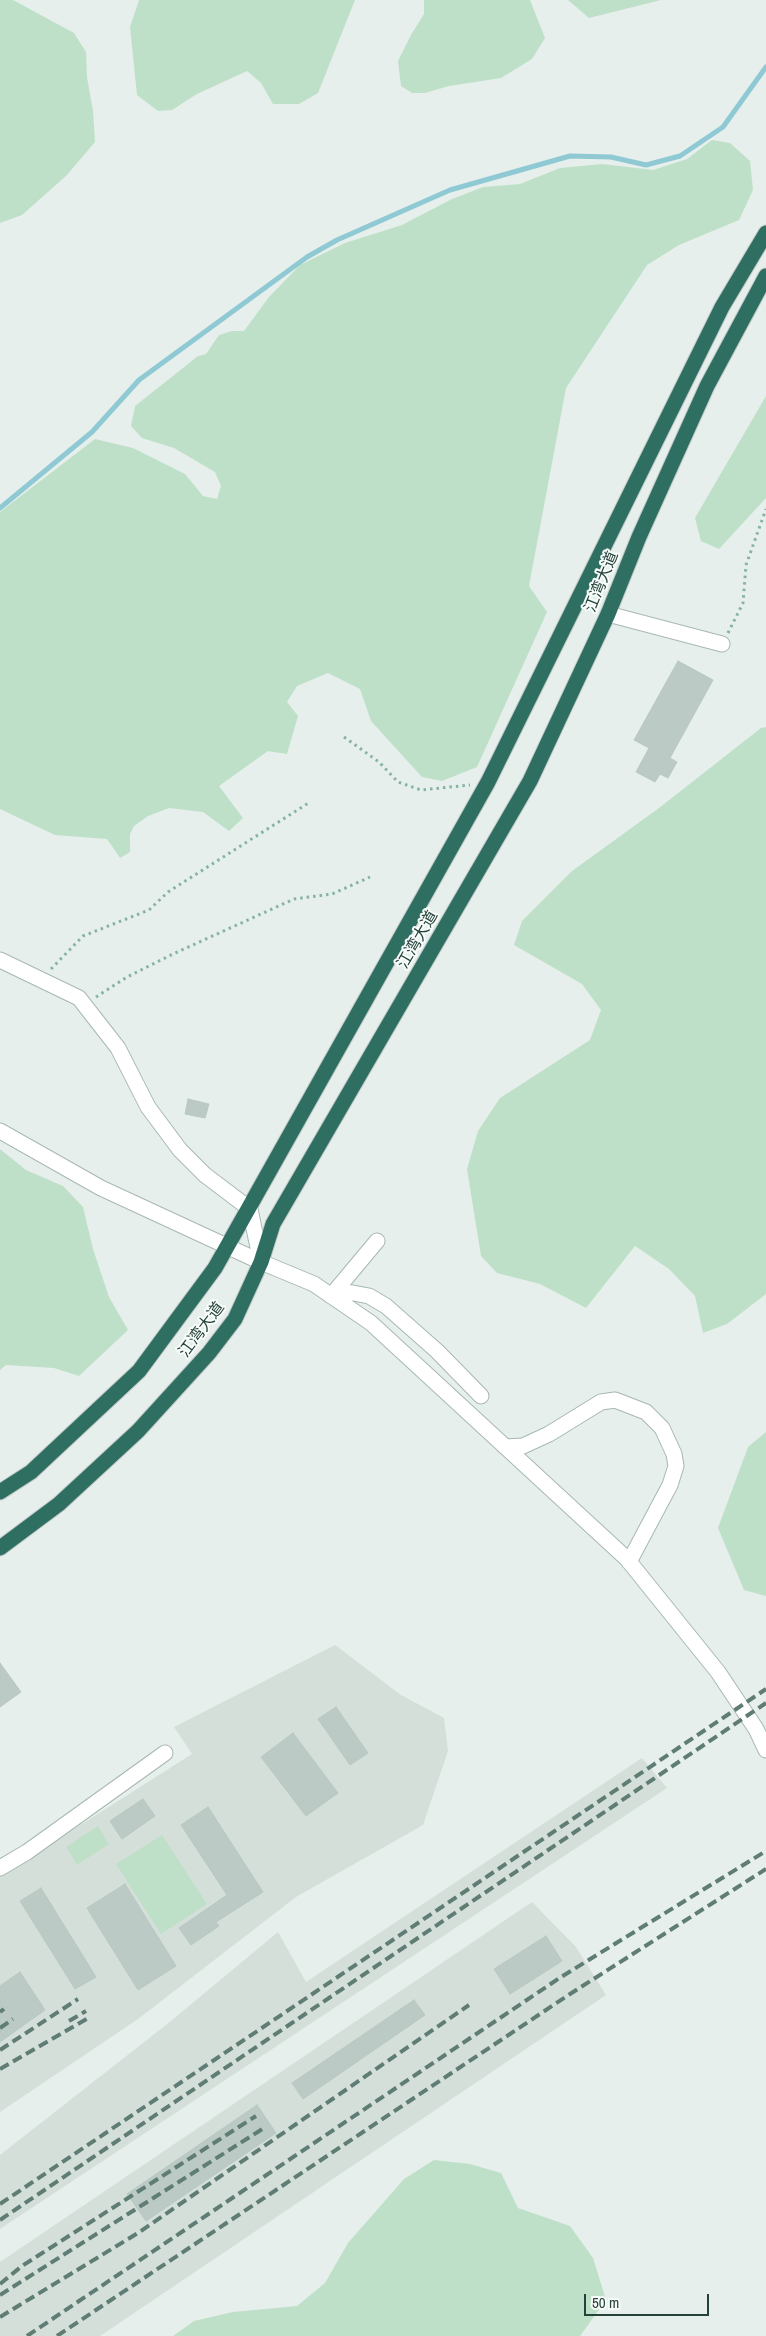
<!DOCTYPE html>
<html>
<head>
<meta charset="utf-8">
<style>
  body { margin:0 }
  #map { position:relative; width:766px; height:2336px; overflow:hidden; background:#e6efeb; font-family:"Archivo Narrow",sans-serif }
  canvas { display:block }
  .scale { position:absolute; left:584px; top:2294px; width:125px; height:22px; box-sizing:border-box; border:2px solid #24423a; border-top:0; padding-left:6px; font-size:15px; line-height:18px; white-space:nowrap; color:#24423a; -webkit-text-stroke:4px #f7fbf9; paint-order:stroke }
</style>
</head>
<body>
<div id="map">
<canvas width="766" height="2336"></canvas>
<div class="scale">50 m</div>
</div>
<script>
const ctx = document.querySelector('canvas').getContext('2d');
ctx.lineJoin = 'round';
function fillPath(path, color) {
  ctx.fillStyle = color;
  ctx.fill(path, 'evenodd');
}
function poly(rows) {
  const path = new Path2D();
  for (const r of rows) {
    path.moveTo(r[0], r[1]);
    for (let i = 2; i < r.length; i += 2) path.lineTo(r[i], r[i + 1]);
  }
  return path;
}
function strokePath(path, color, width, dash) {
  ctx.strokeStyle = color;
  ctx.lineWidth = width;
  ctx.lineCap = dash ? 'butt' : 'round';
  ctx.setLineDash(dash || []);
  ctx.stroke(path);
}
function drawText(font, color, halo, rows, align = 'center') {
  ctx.font = font + ' "Archivo Narrow","Noto Sans SC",sans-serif';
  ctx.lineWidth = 4;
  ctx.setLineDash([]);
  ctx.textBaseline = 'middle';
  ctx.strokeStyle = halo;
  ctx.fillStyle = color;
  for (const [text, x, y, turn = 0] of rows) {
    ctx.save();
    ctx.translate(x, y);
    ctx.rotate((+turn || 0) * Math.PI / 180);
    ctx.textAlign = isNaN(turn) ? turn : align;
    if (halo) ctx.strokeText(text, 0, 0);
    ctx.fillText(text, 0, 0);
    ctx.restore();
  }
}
const built = poly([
  [335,1645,401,1695,444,1718,448,1751,423,1825,296,1897,138,2019,0,2112,0,1876,192,1754,174,1727],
  [642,1758,667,1788,0,2229,0,2155,171,2021,278,1932,306,1982],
  [532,1902,576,1947,606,1995,100,2336,0,2336,0,2262]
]);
const green = poly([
  [0,0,13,0,74,33,86,52,87,77,93,111,95,142,66,176,22,215,0,223],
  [139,0,355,0,318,93,299,104,273,104,261,83,247,71,197,94,172,110,158,111,137,95,130,27],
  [424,0,530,0,545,38,532,59,501,78,449,86,425,93,412,93,401,86,398,61,411,35,424,14],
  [568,0,661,0,589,18],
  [712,140,730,143,750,161,753,190,739,220,679,245,647,265,566,388,529,586,547,612,477,767,442,781,422,777,371,721,360,689,328,673,297,686,287,702,298,716,287,754,268,751,219,786,243,818,229,831,203,812,169,808,148,816,134,826,130,834,130,852,120,858,107,839,55,835,0,809,0,512,95,439,133,448,185,474,203,496,217,499,221,486,215,472,174,448,142,438,131,426,135,406,198,356,206,354,219,335,232,331,244,331,269,297,300,265,345,243,402,225,452,199,483,187,520,184,560,168,602,164,653,170,687,159],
  [766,396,766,498,719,549,701,541,695,518],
  [766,727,766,1294,727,1324,703,1333,695,1296,669,1269,635,1246,586,1308,540,1284,497,1273,481,1256,467,1169,478,1131,500,1098,590,1040,601,1010,582,984,514,945,522,921,572,871,659,808,761,728],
  [0,1149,26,1170,63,1186,83,1207,93,1249,109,1297,128,1330,79,1376,54,1368,6,1365,0,1370],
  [766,1432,766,1596,744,1590,718,1528,748,1447],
  [98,1826,109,1844,77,1865,66,1847],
  [162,1835,207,1904,161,1934,116,1864],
  [434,2160,470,2164,501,2173,518,2208,570,2226,593,2258,606,2300,580,2336,173,2336,194,2321,233,2312,297,2306,325,2283,348,2243,404,2179]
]);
const stream = poly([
  [0,508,92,432,139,380,307,257,337,240,450,190,570,156,611,157,646,165,680,156,723,127,766,67]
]);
const building = poly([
  [678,661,713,680,670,758,677,762,668,778,660,774,655,782,636,772,649,748,634,740,678,661],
  [188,1099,209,1104,205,1118,185,1114,188,1099],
  [0,1663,21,1692,0,1707,0,1663],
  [336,1707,368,1753,350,1765,318,1719,336,1707],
  [293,1733,338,1793,306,1816,261,1757,293,1733],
  [143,1799,155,1816,122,1839,110,1821,143,1799],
  [208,1807,263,1892,216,1922,219,1926,191,1945,179,1928,227,1895,181,1825,208,1807],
  [125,1884,176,1966,138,1990,87,1908,125,1884],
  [41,1888,96,1977,75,1989,20,1901,41,1888],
  [546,1936,562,1961,510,1994,494,1969,546,1936],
  [20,1972,45,2010,0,2042,0,1986,20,1972],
  [414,2000,425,2015,303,2099,292,2083,414,2000],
  [257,2105,276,2133,146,2221,127,2194,257,2105]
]);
const path = poly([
  [728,633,743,603,746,565,766,509],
  [344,737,379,762,398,782,421,790,470,785],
  [51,969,83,936,149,910,168,892,310,802],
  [96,997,127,977,173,954,294,899,332,894,370,877]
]);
const minor = poly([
  [608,614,722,644],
  [0,960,79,998,118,1048,148,1107,180,1150,205,1175,250,1209,261,1262],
  [0,1131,101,1188,261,1262,314,1284,371,1323,627,1559,718,1672,756,1729,766,1750],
  [331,1296,341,1292,353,1293,369,1296,386,1306,437,1351,481,1396],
  [331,1296,377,1241],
  [505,1447,523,1446,549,1434,601,1402,615,1400,646,1412,662,1428,674,1454,676,1466,670,1485,629,1562],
  [0,1868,27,1852,165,1753]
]);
const highway = poly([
  [0,1492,31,1472,139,1371,215,1268,488,782,722,307,766,233],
  [0,1548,59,1504,138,1431,209,1353,235,1319,261,1262,273,1224,530,781,608,614,639,537,707,386,766,276]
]);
const rail = poly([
  [0,2012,4,2009],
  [69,2021,86,2011],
  [0,2028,13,2019],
  [0,2050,78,1999],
  [0,2069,90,2017],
  [0,2204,766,1689],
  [0,2220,766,1703],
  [0,2284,22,2266,256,2116],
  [0,2295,264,2128],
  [0,2317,138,2233,469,2005],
  [27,2336,561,1977,766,1851],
  [57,2336,570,1994,766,1869]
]);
const streetNames = [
  ["江湾大道",602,582,-68],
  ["江湾大道",418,940,-60],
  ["江湾大道",202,1330,-53]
];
fillPath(built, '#d4dfda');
fillPath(green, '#bfe0c8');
strokePath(stream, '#8ec9d4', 5);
fillPath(building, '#bbcac4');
strokePath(building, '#b8c9c2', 1);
strokePath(minor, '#a8b8b2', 17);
strokePath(highway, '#c2cac8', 17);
strokePath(path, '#86b3a5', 3, [2.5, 4]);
strokePath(minor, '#fff', 15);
strokePath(highway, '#2f6f62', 15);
strokePath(rail, '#5f7d75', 4, [10, 5]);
drawText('16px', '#24423a', '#f7fbf9', streetNames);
</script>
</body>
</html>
